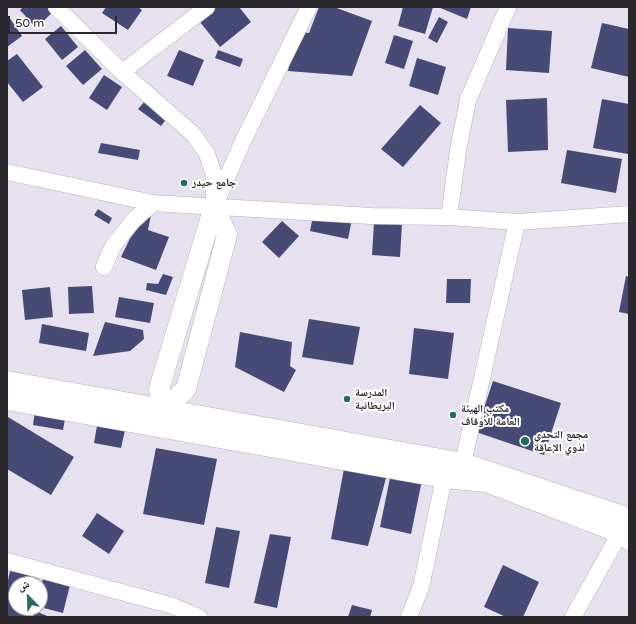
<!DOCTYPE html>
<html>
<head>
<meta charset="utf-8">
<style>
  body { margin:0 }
  #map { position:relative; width:636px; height:624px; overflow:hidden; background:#e6e0ef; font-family:"Varela Round","Noto Naskh Arabic",sans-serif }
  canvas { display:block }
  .frame { position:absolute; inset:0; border:8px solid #2a272d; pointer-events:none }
  .north { position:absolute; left:8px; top:576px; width:40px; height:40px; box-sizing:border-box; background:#fff; border:1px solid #aaa9ab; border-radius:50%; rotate:337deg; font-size:11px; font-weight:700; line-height:16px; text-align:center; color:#2a272d }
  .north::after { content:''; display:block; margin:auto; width:14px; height:18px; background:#246c63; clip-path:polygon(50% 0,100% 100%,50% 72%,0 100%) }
  .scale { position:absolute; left:8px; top:16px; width:109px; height:18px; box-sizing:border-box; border:2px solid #2a272d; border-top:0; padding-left:5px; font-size:12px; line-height:14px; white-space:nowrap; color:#2a272d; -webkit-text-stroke:3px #fff; paint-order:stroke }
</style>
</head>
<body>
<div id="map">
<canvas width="636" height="624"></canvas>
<div class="frame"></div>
<div class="north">ش</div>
<div class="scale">50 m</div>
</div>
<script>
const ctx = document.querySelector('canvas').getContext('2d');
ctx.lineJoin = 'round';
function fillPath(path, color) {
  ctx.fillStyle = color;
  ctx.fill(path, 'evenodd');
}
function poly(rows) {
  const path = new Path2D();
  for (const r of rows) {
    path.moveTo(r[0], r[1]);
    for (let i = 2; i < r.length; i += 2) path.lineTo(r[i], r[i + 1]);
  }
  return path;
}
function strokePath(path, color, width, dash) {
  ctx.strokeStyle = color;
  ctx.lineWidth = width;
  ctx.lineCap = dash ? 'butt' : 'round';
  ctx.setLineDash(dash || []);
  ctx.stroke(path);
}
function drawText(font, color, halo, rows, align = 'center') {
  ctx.font = font + ' "Varela Round","Noto Naskh Arabic",sans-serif';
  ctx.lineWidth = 4;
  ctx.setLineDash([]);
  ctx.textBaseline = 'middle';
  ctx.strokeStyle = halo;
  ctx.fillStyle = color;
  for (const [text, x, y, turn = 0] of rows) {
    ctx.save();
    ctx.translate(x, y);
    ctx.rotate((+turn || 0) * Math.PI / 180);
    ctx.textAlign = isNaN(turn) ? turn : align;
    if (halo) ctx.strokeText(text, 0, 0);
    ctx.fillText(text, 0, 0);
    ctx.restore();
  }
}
const building = poly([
  [23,7,51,7,54,11,36,28,20,10],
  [106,7,138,7,142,10,128,30,102,13],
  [198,7,239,7,251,22,220,47,192,12],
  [319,7,334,7,372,21,352,76,288,71,294,31,309,33],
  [403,7,433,7,425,34,398,26],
  [438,7,471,7,467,19],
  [7,14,22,36,7,47],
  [439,17,448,22,437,43,428,38],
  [602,23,629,29,629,77,591,68],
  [61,26,78,47,62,60,45,39],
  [508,28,552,31,549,73,506,70],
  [394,35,413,41,404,69,385,63],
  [85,50,102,69,83,85,66,66],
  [179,50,204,60,193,86,167,76],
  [218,50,243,59,240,67,215,58],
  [17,54,43,87,23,102,7,82,7,61],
  [417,58,446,67,438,95,409,86],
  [104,75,122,87,107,110,89,98],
  [547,98,548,150,508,152,506,100],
  [602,99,629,104,628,154,593,148],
  [145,101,167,118,161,126,138,109],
  [420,105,441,123,403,167,381,149],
  [101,143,140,150,138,160,98,153],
  [567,150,622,159,616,193,561,183],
  [98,209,112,218,109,224,94,215],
  [314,211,352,219,348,239,310,231],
  [142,214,151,215,148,230,169,237,156,270,121,257],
  [282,221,299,236,279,258,262,242],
  [374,222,402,224,400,257,372,255],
  [163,274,173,277,166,295,146,290,147,283,158,284],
  [626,276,629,277,629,314,619,312],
  [447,279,471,279,470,303,446,303],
  [92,286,94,313,69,314,68,287],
  [50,287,53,317,25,320,22,290],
  [119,297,154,303,150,323,115,317],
  [309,319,360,327,353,365,302,357],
  [105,322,143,330,144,339,130,351,93,356],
  [42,324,89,333,86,351,39,343],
  [414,328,454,333,448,379,409,374],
  [240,332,292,342,290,366,296,370,284,392,235,367],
  [493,381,561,403,544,455,476,432],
  [37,397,68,402,63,430,33,425],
  [8,417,74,457,51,495,7,469],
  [98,420,126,426,121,448,94,443],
  [156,448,217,459,204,525,143,514],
  [345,463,387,474,368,546,331,539],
  [391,473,422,480,411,534,380,527],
  [97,513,124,531,109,554,82,536],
  [216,527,240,531,229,588,205,583],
  [270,534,291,537,277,608,254,603],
  [503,565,539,582,523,617,506,617,484,607],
  [46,567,73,573,63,613,40,607,40,590],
  [10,571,38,577,37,584,16,584,16,608,31,608,28,617,7,617,7,585],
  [352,605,372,610,370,617,348,617],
  [35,611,50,617,33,617]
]);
const minor = poly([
  [56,7,122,72,207,7],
  [122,72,193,134,207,154,214,175,214,201],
  [7,172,153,203,371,216,449,217,517,222,629,214],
  [214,207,243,141,309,7],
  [449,217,458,151,468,100,508,7],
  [104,267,113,246,133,221,153,203],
  [463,463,517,222],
  [7,561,173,606,199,617],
  [409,617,421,587,444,478],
  [573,617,620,533,628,524]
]);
const tertiary = poly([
  [7,381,463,463,629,518],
  [7,400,444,478,486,482,620,533,629,540],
  [164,409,186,389,227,235,214,207],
  [162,421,164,409,159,389,214,207]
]);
const markers = [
  [184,183,4,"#246c63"],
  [347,399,4,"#246c63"],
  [453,415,4,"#246c63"],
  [525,441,5,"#246c63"]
];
const poiNames = [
  ["جامع حيدر",192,183],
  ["المدرسة",355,393],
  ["البريطانية",355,406],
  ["مكتب الهيئة",461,409],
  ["العامة للأوقاف",461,422],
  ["مجمع التحدي",534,435],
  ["لذوي الإعاقة",534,448]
];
fillPath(building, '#464a75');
strokePath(minor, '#b6b1bf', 17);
strokePath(tertiary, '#b6b1bf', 21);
strokePath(minor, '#fff', 16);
strokePath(tertiary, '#fff', 20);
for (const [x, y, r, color] of markers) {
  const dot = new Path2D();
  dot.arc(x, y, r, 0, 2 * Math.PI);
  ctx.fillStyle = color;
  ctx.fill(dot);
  strokePath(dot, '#fff', 1.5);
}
drawText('bold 11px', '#2a272d', '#fff', poiNames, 'left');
</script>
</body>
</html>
